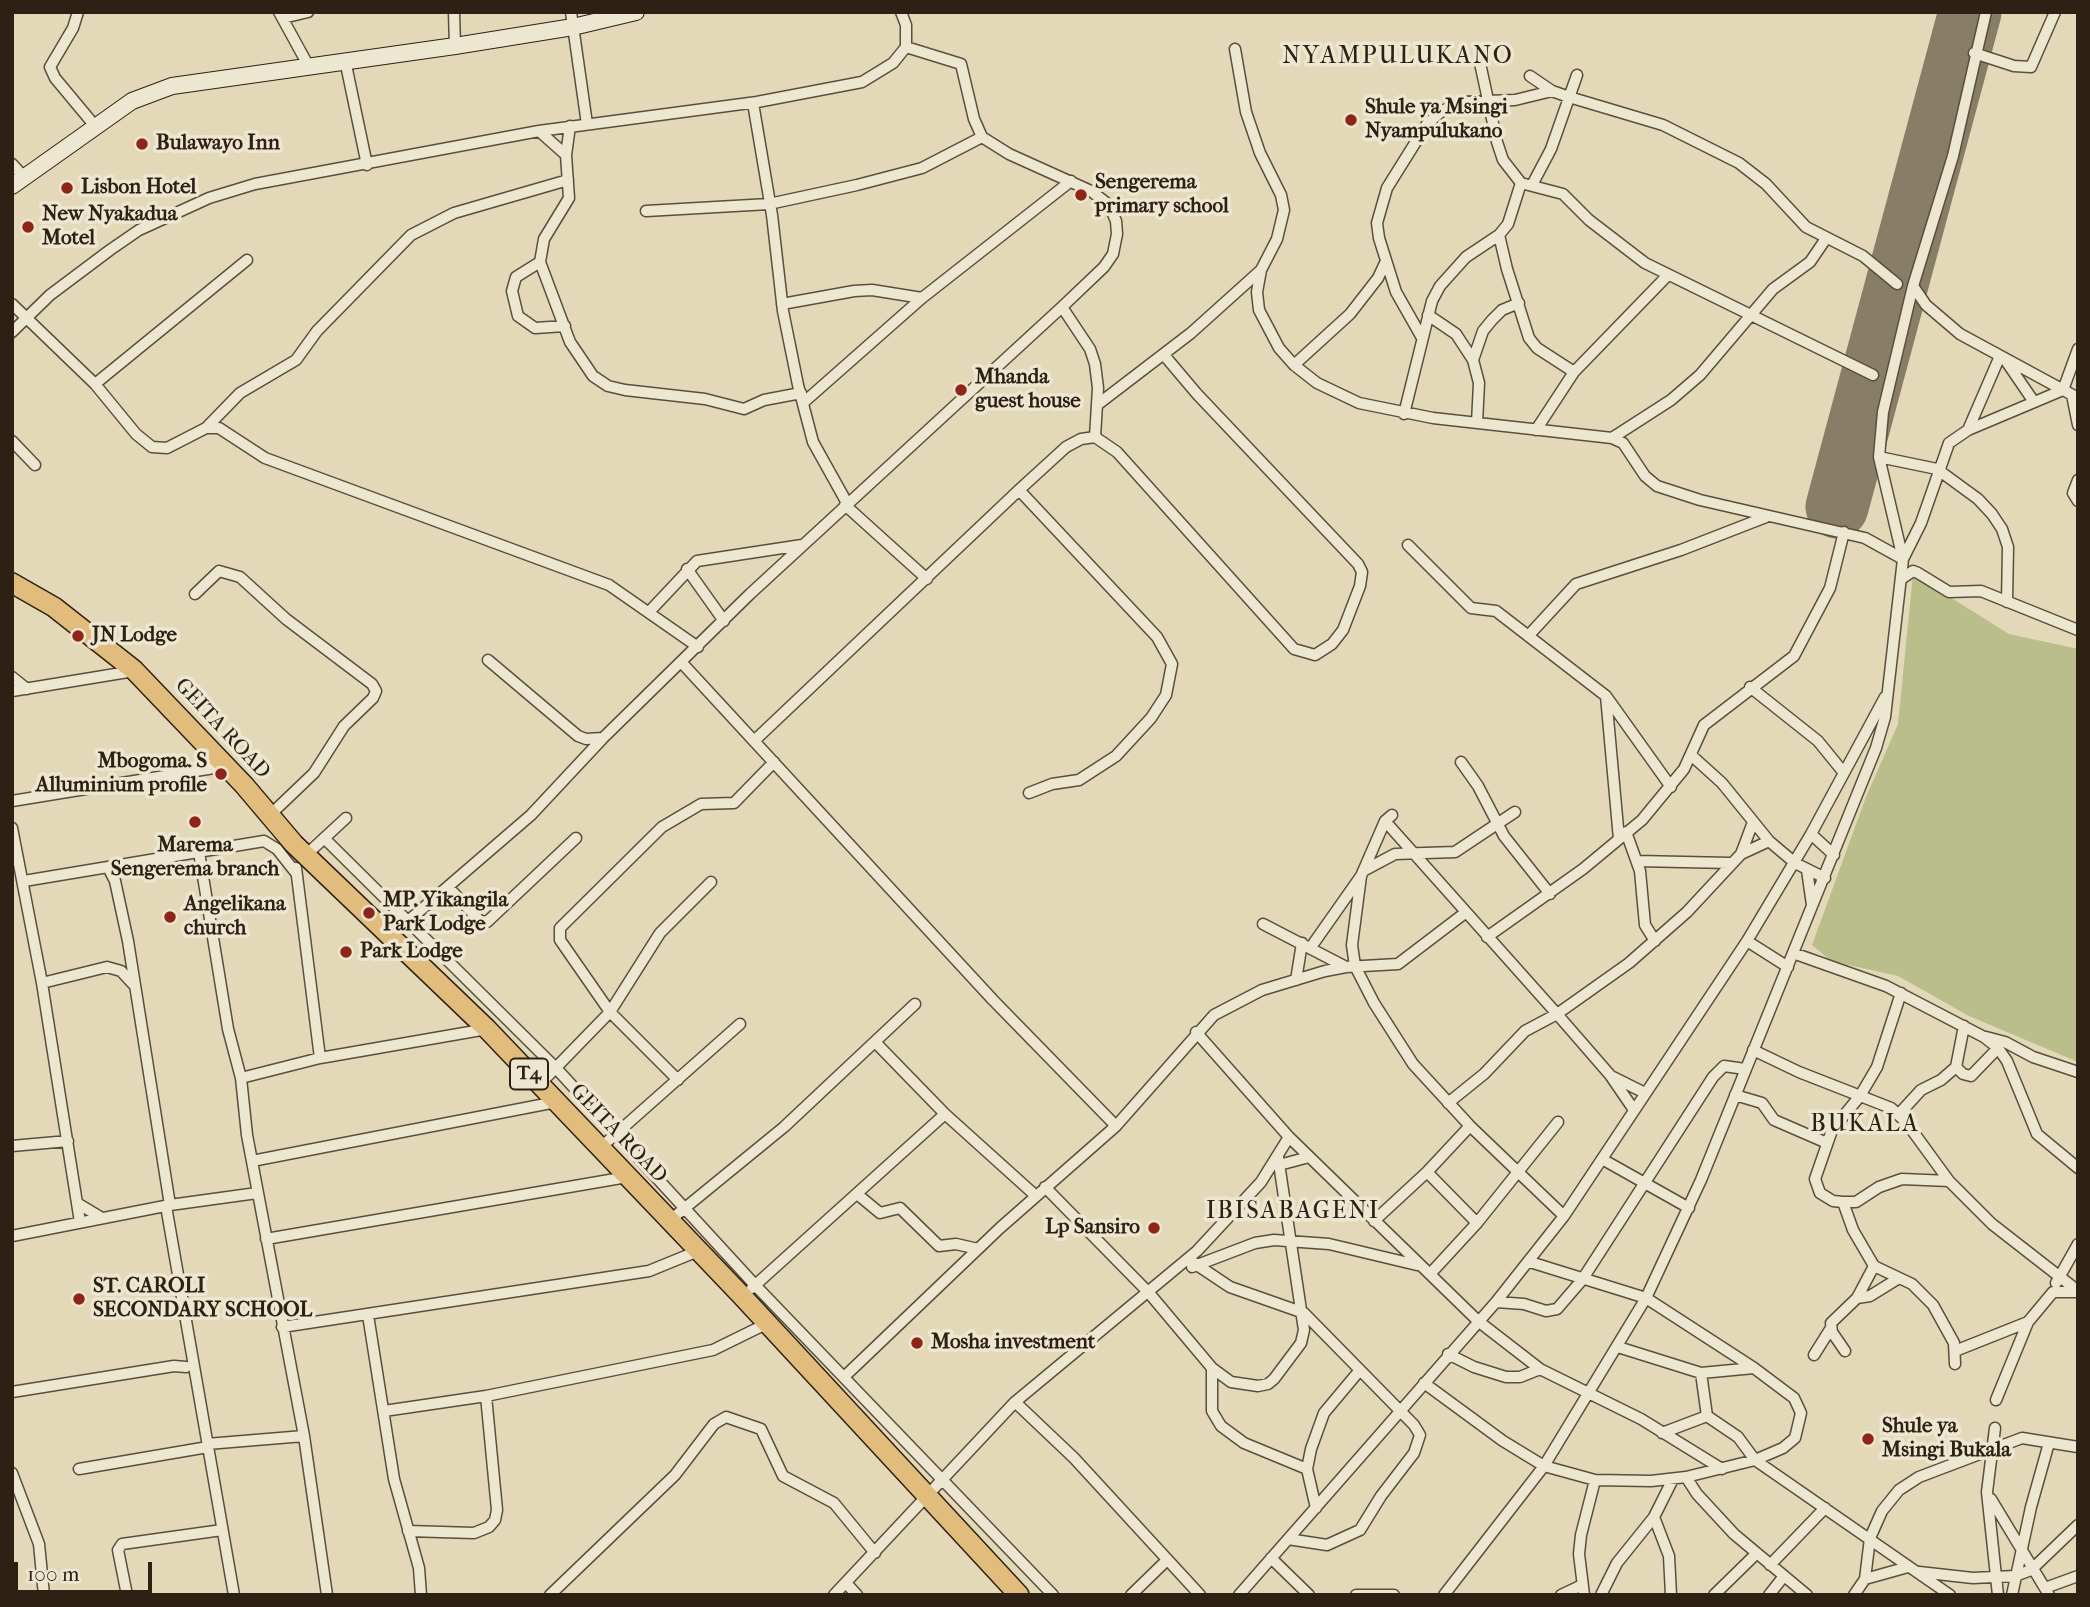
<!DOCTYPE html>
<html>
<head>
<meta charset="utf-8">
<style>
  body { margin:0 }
  #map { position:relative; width:2090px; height:1607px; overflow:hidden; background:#e3d9b8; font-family:"IM FELL French Canon",serif }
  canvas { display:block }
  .frame { position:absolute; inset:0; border:14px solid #2d2113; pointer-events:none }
  .scale { position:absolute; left:14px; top:1562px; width:138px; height:32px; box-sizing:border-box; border:4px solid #2d2113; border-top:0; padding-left:9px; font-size:21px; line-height:24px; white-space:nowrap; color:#2d2113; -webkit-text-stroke:5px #ede6d1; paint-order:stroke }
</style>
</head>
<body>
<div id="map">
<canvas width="2090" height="1607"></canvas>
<div class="frame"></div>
<div class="scale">100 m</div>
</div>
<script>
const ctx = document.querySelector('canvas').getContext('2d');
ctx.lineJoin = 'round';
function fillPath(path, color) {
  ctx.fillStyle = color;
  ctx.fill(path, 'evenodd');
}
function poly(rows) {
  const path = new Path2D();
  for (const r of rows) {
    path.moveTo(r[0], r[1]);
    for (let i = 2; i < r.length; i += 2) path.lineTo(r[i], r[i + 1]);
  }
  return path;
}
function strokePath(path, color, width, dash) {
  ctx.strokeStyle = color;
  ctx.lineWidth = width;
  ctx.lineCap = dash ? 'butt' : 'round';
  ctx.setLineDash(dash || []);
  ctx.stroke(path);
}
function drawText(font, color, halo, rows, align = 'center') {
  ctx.font = font + ' "IM FELL French Canon",serif';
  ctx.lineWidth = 7;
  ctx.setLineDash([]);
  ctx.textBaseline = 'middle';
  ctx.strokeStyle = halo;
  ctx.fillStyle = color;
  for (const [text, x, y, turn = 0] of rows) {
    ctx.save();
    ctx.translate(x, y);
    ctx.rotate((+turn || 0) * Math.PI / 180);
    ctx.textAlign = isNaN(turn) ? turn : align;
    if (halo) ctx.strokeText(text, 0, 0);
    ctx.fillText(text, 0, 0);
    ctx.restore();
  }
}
const green = poly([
  [1913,574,2009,634,2078,649,2078,1062,1969,1016,1898,976,1831,961,1812,945,1866,797,1898,724]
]);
const runway = poly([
  [1837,507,1970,12]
]);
const street = poly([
  [78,12,73,28,50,67,55,78,95,126],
  [279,12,308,65],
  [454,12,455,46],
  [571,12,587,124],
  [283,18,308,12],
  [1235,49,1246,112,1260,153,1281,195,1284,210,1277,239,1261,270,1257,292,1259,310,1279,348,1294,365,1317,383,1359,403,1433,418,1612,438,1623,443,1645,476,1657,486,1700,500,1865,538,1903,559,1921,523,1949,443,1968,430,2063,390,2078,349],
  [1974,53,2014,66,2031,67,2055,12],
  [345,60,367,165],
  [1480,63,1497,142,1503,160,1521,183,1563,194,1589,220,1645,263,1873,375],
  [1530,76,1552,91,1569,97,1663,125,1739,163,1766,184,1806,227,1863,256,1897,284],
  [753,103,772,215,783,311,798,385,813,442,847,503],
  [570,126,566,155,569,198,544,239,540,262,570,342,593,376,608,386,625,390,705,399,744,409,764,400,801,393],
  [539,131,566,155],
  [12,164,24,177],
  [1532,185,1551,149,1577,75],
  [646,211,769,204,857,185,922,168,982,137],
  [1499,235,1507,269,1529,338,1537,348,1574,372],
  [540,262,516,277,512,291,518,316,535,328,565,326],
  [1913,286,1926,305,1960,334,2078,398],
  [12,304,95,384,136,434,152,447,167,448,206,428,219,428,265,458,609,585,698,647],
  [782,304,854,291,872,290,922,298],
  [1062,307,1090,349,1095,364,1098,388,1095,437],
  [1428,315,1456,334,1473,360,1479,383,1477,423],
  [12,332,50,295,110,250,139,230,209,198,255,184,539,131,757,102,862,82,893,63,906,47,906,25,901,12],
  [1421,336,1396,292,1379,238,1377,223,1387,188,1427,124,1442,111,1461,102,1515,100,1552,91],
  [2004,358,2034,402],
  [1473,360,1483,331,1492,320,1502,310,1519,303],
  [1294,365,1350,314,1378,278,1385,263],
  [95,384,247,260],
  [2072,395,2078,425],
  [803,403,922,298,1071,181],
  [1097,405,1191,333,1261,270],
  [1404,414,1432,301,1440,286,1466,257,1499,235,1508,224,1521,183],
  [206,428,240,393,296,360,317,331,411,235,454,213,568,180],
  [1536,430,1574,372,1668,275],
  [1968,430,2000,356],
  [1612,438,1671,400,1700,375,1773,289,1810,262,1825,240],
  [12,441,35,465],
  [1879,457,1937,469,1978,499,1992,514,2002,529,2008,547,2007,602],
  [2078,480,2073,493,2078,501],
  [1019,490,1157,637,1172,664,1166,695,1151,718,1116,756,1079,780,1052,784,1029,793],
  [845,505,927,579],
  [1408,545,1471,608,1496,611,1606,696,1671,787],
  [687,569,724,621],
  [1901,579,1913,571,1918,573,1949,592,1981,591,2078,630],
  [195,594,219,571,240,577,286,619,372,684,376,691,373,698,344,726,314,773,270,815],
  [649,612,697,561,802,545],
  [1529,635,1576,584,1681,550,1766,517],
  [488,660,578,736,586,739,603,738],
  [682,663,993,1000,1116,1126],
  [12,677,27,689],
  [1750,687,1818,741,1844,773],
  [12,691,134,671],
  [1606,696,1619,839],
  [754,741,1019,490,1066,447,1081,439,1095,437,1117,452,1294,649,1315,655,1332,644,1343,630,1360,586,1362,572,1358,564,1197,394,1164,355],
  [1691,755,1722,783,1769,841,1795,863,1825,878],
  [1461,762,1478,786,1504,836,1550,894],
  [12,801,226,766],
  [1385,821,1557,1014,1610,1075,1634,1110],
  [12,828,42,983,80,1222],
  [1626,832,1640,871,1645,925,1655,941],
  [1811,834,1834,855],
  [324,838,555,1067,755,1285,1053,1595],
  [199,852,228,1029,241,1078,247,1135,304,1436,327,1595],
  [1741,854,1753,822],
  [306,855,346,818],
  [1637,861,1730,863],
  [108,867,115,881,128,941,170,1205],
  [296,868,320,1058],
  [1807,870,1812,905],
  [1363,871,1395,854,1455,852,1515,812],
  [1361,876,1352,945,1355,966,1374,1003,1413,1064,1470,1126,1564,1216],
  [24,881,264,841,277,849,296,873],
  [448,887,480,921,487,922,576,838],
  [408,921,531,815,603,738,750,594,1062,307,1104,267,1113,254,1117,234,1116,221,1109,205,1091,191,1009,154,982,137,974,119,961,64,906,47],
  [1263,924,1346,967],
  [1487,937,1583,869,1642,820,1684,769,1704,725,1794,656,1830,588,1844,532],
  [1747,941,1788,967],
  [1311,947,1361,876,1385,821,1392,815],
  [1793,953,1886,986,1984,1037,1998,1048,2007,1061,2037,1134,2078,1168],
  [1296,980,1302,943],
  [42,983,107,967,121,971,135,986],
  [1901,993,1877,1067,1860,1096,1832,1130,1815,1179,1820,1193,1833,1201,1843,1202,1856,1202,1879,1187,1902,1179,1949,1181],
  [1196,1032,1289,1137,1478,1321,1540,1369,1641,1419,1722,1469],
  [1986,1037,2005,1042,2033,1057,2078,1072],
  [875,1042,945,1114,1036,1196],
  [1753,1050,1799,1072,1891,1108,1906,1122,1949,1181,1992,1224,2078,1291],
  [1956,1067,1963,1074,1971,1076,1998,1048],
  [1613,1077,1645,1093],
  [241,1078,320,1058,487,1029],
  [678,1080,610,1012,560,940,560,928,662,827,701,804,734,803,774,762],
  [539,1085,610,1012,660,933,711,882],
  [1735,1095,1762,1103,1774,1120,1827,1143],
  [1448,1103,1484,1074,1525,1031,1557,1014,1629,963,1687,912,1741,854,1769,841],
  [1899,1114,1921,1090,1941,1080,1956,1067,1964,1026],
  [12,1146,68,1141],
  [600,1148,740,1024],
  [1602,1159,1689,1208],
  [252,1161,556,1102],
  [1279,1165,1309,1157],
  [1427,1172,1477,1223],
  [1045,1187,1149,1293,1212,1368,1231,1382,1258,1386,1268,1384,1274,1379,1301,1343,1304,1330,1278,1157],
  [857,1194,880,1213,900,1208,939,1246,956,1244,978,1249],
  [1843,1202,1853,1230,1874,1266,1912,1284,1933,1305,1954,1343,1955,1364],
  [77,1203,102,1218],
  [166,1206,234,1595],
  [669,1221,784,1127,915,1004],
  [1374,1221,1427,1172,1470,1126],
  [12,1236,170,1205,257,1193],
  [266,1239,627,1177],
  [1188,1259,1230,1287,1304,1313,1414,1425,1420,1435,1414,1453,1381,1496,1360,1530,1327,1545,1288,1539],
  [1192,1267,1255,1243,1274,1240,1329,1244,1417,1265],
  [1430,1274,1477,1223,1558,1122],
  [2056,1283,2078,1244],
  [752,1288,945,1114],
  [1857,1298,1870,1296,1899,1278],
  [1496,1302,1524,1304,1546,1311,1557,1309,1582,1280,1713,1077,1724,1066,1745,1069],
  [368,1315,394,1479,419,1568,421,1595],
  [282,1327,649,1271,698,1251],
  [1618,1347,1701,1373,1754,1368],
  [1845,1351,1832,1332,1831,1323,1857,1298,1874,1266],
  [1955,1351,2028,1322],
  [1448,1354,1474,1367,1506,1377,1520,1377,1540,1369],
  [1814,1355,1831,1328],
  [1212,1368,1212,1411,1221,1426,1244,1443,1307,1469],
  [1701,1373,1707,1416,1738,1437,1755,1460,1950,1595],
  [844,1377,1000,1228,1116,1126,1214,1015,1262,990,1325,971,1346,967,1398,964,1465,913],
  [1424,1383,1503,1441,1544,1466,1595,1480,1651,1481,1686,1477,1755,1460,1783,1448,1795,1438,1801,1413,1794,1398,1754,1368,1646,1298,1530,1262],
  [12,1392,174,1366,186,1367],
  [1996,1400,2028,1322,2053,1292,2078,1292],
  [1015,1402,1074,1458,1200,1595],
  [384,1411,486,1396,713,1350,766,1324],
  [1995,1428,1987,1492,1998,1595],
  [1662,1433,1707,1416],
  [207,1444,304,1436],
  [79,1469,208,1447],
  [12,1473,39,1544,44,1595],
  [1686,1477,1697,1494,1734,1534,1807,1595],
  [1991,1499,2049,1595],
  [1316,1508,1307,1469,1311,1449,1324,1413,1360,1370],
  [1654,1517,1669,1556,1671,1595],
  [408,1531,474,1533,489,1527,495,1520,497,1510,486,1396],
  [1271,1558,1309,1595],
  [1770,1565,1825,1508],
  [1919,1572,1973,1578,2015,1576,2031,1570,2078,1525],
  [1865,1579,1908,1567],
  [846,1583,857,1595],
  [2045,1588,2078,1576],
  [127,1595,118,1550,122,1544,222,1530],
  [550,1595,675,1475,714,1424,726,1417,761,1429,783,1476,834,1503,875,1553],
  [834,1595,1015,1402,1197,1251,1261,1182,1289,1137],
  [1131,1595,1167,1560],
  [1239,1595,1496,1302,1564,1216,1747,941,1811,834,1885,697],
  [1356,1595,1394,1595],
  [1444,1595,1544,1466,1646,1298,1701,1180,1876,748,1885,717,1903,559,1879,457,1883,412,1913,286,1953,156,1986,12],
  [1561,1595,1582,1585],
  [1584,1595,1579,1554,1581,1535,1595,1480],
  [1601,1595,1617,1563,1654,1517,1673,1479],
  [1714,1595,1757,1553],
  [1769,1595,1784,1576],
  [1854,1595,1865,1579,1870,1538,1882,1511,1899,1490,1919,1477,2022,1438,2078,1447],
  [2012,1595,2031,1507,2049,1443]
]);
const secondary = poly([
  [12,186,132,101,172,86,455,46,573,27,636,12]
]);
const highway = poly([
  [12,583,54,607,134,670,244,785,294,844,487,1029,742,1296,1019,1595]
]);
const markers = [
  [1351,120,7,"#8f2418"],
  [142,144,7,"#8f2418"],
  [67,188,7,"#8f2418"],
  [1081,195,7,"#8f2418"],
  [28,227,7,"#8f2418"],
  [961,390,7,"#8f2418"],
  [78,636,7,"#8f2418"],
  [221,774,7,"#8f2418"],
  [195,822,7,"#8f2418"],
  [369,913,7,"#8f2418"],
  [170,917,7,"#8f2418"],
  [346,952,7,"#8f2418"],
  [1154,1228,7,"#8f2418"],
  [79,1299,7,"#8f2418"],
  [917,1343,7,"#8f2418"],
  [1868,1439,7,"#8f2418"]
];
const shields = [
  [529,1074,38]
];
const shieldNames = [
  ["T4",529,1074]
];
const poiNames = [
  ["Shule ya Msingi",1365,108],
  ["Nyampulukano",1365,132],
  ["Bulawayo Inn",156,144],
  ["Sengerema",1095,183],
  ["primary school",1095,207],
  ["Lisbon Hotel",81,188],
  ["New Nyakadua",42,215],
  ["Motel",42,239],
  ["Mhanda",975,378],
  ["guest house",975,402],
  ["JN Lodge",92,636],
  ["Mbogoma. S",207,762,"right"],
  ["Alluminium profile",207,786,"right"],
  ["Marema",195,846,"center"],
  ["Sengerema branch",195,870,"center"],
  ["MP. Yikangila",383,901],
  ["Park Lodge",383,925],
  ["Angelikana",184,905],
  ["church",184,929],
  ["Park Lodge",360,952],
  ["Lp Sansiro",1140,1228,"right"],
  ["ST. CAROLI",93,1287],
  ["SECONDARY SCHOOL",93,1311],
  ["Mosha investment",931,1343],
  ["Shule ya",1882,1427],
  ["Msingi Bukala",1882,1451]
];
const streetNames = [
  ["GEITA ROAD",222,729,47],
  ["GEITA ROAD",618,1134,46]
];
const quarterNames = [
  ["NYAMPULUKANO",1398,57],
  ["BUKALA",1865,1125],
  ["IBISABAGENI",1293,1212]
];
fillPath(green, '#b9be8b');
strokePath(runway, '#887d66', 63);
strokePath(street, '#5a4f3c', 13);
strokePath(secondary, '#2d2113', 18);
strokePath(highway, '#2d2113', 22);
strokePath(street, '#ede6d1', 10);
strokePath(secondary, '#ede6d1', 16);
strokePath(highway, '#e2bc7c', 19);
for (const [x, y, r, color] of markers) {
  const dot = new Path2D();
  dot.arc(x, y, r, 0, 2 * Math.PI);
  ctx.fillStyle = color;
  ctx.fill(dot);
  strokePath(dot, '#ede6d1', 2.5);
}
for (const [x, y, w] of shields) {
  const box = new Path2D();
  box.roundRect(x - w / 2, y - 15.5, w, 31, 5);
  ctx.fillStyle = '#ede6d1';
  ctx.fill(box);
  strokePath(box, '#2d2113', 2);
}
drawText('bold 19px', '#2d2113', null, shieldNames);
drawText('bold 21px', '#2d2113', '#ede6d1', poiNames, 'left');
drawText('21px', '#2d2113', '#ede6d1', streetNames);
ctx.letterSpacing = '2px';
drawText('24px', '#2d2113', '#ede6d1', quarterNames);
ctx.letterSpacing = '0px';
</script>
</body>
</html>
